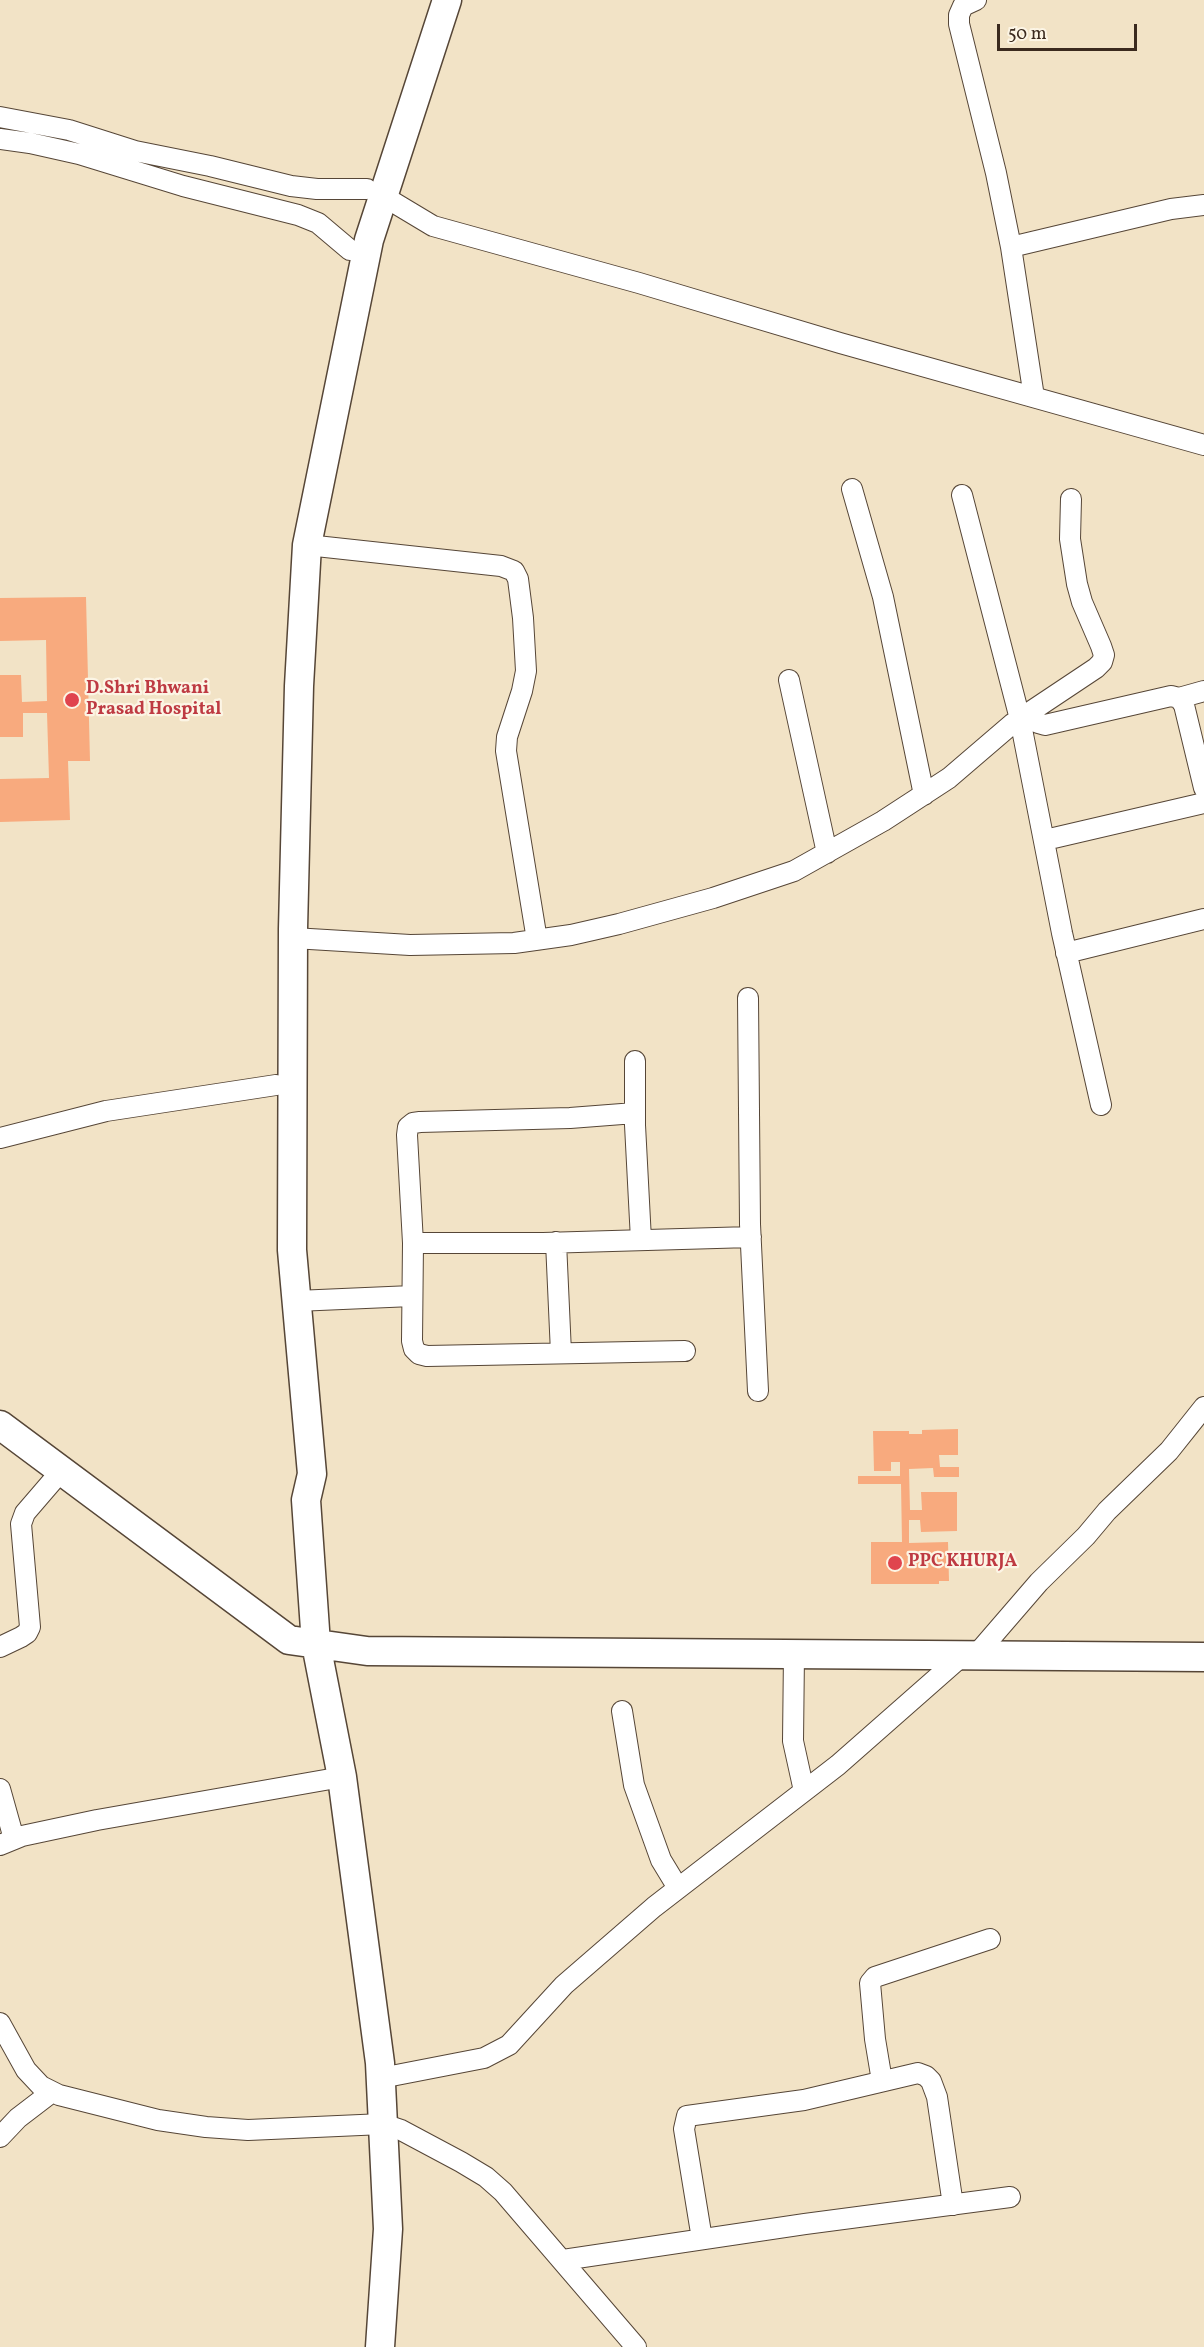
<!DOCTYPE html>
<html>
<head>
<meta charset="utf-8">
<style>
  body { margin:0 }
  #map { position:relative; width:1204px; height:2347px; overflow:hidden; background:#f2e3c6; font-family:Vollkorn,serif }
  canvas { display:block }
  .scale { position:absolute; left:997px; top:24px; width:140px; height:27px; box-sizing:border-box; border:3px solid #3b2a1e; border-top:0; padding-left:8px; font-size:18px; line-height:21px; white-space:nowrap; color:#3b2a1e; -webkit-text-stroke:4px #fcf5e5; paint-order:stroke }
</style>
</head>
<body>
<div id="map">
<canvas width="1204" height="2347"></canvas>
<div class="scale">50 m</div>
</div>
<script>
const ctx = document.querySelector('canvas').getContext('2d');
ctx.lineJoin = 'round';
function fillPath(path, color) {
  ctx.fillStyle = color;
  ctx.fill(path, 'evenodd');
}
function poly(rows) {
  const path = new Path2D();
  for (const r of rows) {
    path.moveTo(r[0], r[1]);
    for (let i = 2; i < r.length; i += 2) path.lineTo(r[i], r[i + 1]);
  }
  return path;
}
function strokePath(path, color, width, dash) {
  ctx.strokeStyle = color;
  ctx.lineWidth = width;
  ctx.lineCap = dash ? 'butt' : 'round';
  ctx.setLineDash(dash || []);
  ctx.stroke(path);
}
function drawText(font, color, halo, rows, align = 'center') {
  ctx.font = font + ' Vollkorn,serif';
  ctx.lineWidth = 4.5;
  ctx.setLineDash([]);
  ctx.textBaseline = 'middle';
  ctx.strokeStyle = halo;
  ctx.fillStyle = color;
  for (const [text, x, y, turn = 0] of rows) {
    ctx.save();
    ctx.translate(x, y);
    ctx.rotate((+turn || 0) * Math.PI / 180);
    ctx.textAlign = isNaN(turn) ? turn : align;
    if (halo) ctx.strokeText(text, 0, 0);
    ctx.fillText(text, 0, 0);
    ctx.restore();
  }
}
const building = poly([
  [86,597,90,761,68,761,70,820,0,822,0,779,49,778,47,713,23,713,23,737,0,737,0,675,21,675,22,702,47,701,46,640,0,641,0,598],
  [958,1429,958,1455,939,1455,940,1467,959,1467,959,1477,934,1477,933,1468,909,1469,910,1510,922,1510,921,1492,957,1492,957,1531,921,1532,920,1520,909,1520,909,1543,948,1542,949,1581,939,1581,939,1584,871,1584,871,1542,902,1542,901,1484,858,1484,858,1476,900,1476,900,1462,891,1462,891,1471,874,1471,873,1431,909,1431,909,1434,922,1434,922,1430]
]);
const street = poly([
  [976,0,963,6,959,15,959,24,996,173,1011,247,1034,397],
  [0,117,69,130,135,151,210,166,291,186,317,189,367,189],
  [0,139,30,143,79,154,183,186,298,215,318,223,350,250],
  [383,196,433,226,639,283,840,343,1204,445],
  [1011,247,1171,209,1204,205],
  [852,489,883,597,924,795],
  [962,495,1020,719,1062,933,1101,1105],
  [307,545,501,566,514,571,518,579,523,618,526,671,522,691,507,737,506,751,537,940],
  [789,680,827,853],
  [1179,698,1204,691],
  [1027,714,1038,723,1045,725,1171,696,1179,698,1184,705,1204,788],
  [1045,840,1204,803],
  [293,938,410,945,514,943,571,935,619,924,713,898,794,871,883,821,949,778,1012,724,1096,668,1102,662,1104,655,1101,646,1082,602,1077,584,1070,539,1071,499],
  [1066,953,1204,919],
  [748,998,750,1224,758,1391],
  [635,1061,635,1125,641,1240],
  [635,1113,570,1118,420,1122,413,1123,408,1127,407,1135,413,1243,412,1341,414,1349,419,1354,427,1356,685,1351],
  [0,1138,106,1111,276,1085],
  [556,1242,561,1353],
  [413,1243,543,1243,751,1237],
  [296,1301,412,1296],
  [0,1647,21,1637,27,1633,30,1627,21,1524,25,1513,62,1470],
  [794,1654,793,1741,804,1791],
  [976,1655,1039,1582,1086,1536,1107,1511,1169,1451,1204,1407],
  [622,1711,634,1785,661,1860,678,1888],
  [0,1789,14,1839],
  [0,1845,22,1836,97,1820,342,1777],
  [0,2023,26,2070,41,2086,59,2095,158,2120,206,2127,248,2130,383,2124,401,2130,461,2162,486,2177,503,2192,636,2347],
  [381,2078,484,2058,509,2045,564,1985,654,1907,838,1765,963,1655],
  [882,2081,875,2039,870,1983,875,1977,990,1939],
  [0,2137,18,2118,52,2092],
  [702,2239,684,2129,687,2116,804,2100,918,2073,926,2076,931,2081,937,2097,953,2205],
  [563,2260,805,2224,1010,2197]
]);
const secondary = poly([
  [0,1425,289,1640,367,1651,1204,1657],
  [380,2347,388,2229,380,2063,342,1777,316,1644,306,1500,312,1474,292,1250,293,929,299,686,307,545,369,240,447,0]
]);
const markers = [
  [72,700,8,"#e0444e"],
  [895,1563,8,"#e0444e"]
];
const healthNames = [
  ["D.Shri Bhwani",86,690],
  ["Prasad Hospital",86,711],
  ["PPC KHURJA",908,1563]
];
fillPath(building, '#f8aa7e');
strokePath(street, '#564637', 22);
strokePath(secondary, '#564637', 31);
strokePath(street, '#fff', 20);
strokePath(secondary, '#fff', 28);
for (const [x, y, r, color] of markers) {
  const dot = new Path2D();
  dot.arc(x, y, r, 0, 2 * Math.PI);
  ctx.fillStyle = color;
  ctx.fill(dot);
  strokePath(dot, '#fcf5e5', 2);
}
drawText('bold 18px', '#be3a42', '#fcf5e5', healthNames, 'left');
</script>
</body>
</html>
